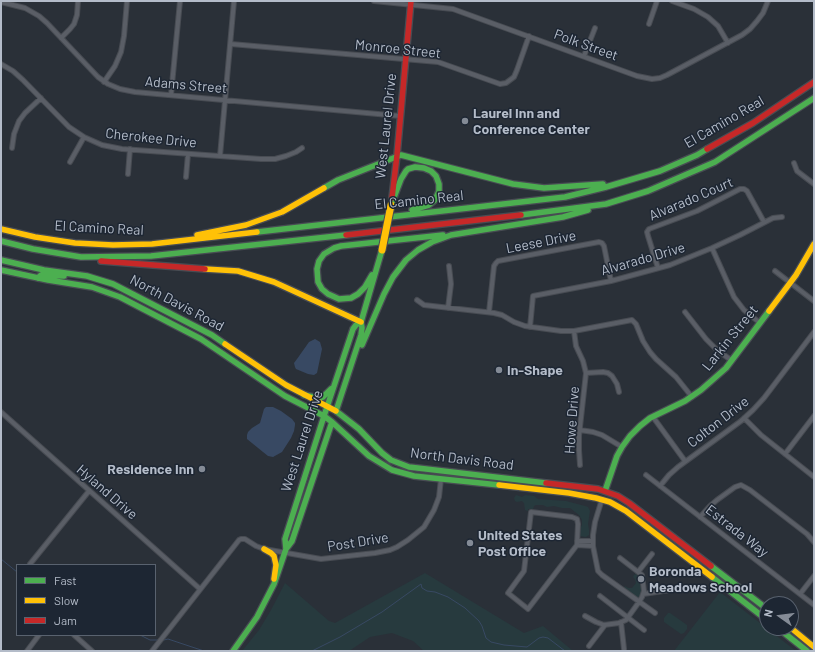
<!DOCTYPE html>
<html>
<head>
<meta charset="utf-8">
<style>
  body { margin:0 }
  #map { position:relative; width:815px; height:652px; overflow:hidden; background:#2a3038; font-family:Barlow,sans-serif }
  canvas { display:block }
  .frame { position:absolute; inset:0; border:2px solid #b4bcc9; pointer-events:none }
  .legend { position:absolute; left:16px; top:564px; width:140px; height:72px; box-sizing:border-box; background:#1d2633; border:1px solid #59626f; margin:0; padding:5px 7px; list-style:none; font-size:12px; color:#b4bcc9 }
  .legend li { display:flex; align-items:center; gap:8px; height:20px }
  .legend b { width:20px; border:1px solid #59626f }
  .north { position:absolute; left:759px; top:596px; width:40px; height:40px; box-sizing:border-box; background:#1d2633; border:1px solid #59626f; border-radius:50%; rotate:284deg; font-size:11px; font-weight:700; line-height:16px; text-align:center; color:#b4bcc9 }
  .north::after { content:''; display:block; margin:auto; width:14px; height:18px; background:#848b96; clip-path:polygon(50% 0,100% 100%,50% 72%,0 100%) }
</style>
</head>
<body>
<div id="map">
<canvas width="815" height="652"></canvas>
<div class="frame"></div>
<ul class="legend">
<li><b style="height:5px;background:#4caf50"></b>Fast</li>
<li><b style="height:5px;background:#ffc107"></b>Slow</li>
<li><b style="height:5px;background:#c62828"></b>Jam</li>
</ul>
<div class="north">N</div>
</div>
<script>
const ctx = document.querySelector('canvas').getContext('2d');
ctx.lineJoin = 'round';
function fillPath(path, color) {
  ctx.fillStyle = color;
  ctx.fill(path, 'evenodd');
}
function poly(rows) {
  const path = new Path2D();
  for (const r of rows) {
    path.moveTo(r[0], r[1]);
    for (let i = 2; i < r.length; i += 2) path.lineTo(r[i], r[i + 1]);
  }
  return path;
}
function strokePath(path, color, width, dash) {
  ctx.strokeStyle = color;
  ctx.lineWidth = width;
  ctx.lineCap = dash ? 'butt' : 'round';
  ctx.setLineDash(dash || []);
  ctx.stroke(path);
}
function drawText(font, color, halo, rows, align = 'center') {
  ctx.font = font + ' Barlow,sans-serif';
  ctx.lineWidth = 3;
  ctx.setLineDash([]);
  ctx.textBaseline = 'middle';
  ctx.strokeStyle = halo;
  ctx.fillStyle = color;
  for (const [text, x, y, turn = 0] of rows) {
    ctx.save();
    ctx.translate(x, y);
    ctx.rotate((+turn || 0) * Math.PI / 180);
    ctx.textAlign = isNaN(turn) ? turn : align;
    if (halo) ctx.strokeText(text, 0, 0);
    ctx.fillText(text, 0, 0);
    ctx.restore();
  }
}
const green = poly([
  [516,495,522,497,525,495,534,496,538,499,566,501,585,506,588,507,590,511,588,524,589,530,589,535,586,537,580,536,581,527,582,525,582,520,579,515,570,508,562,508,554,506,547,507,543,505,536,505,534,506,533,509,528,509,528,511,525,510,524,503,522,501,517,502,515,501,514,498],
  [651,524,767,612,767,616,649,526],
  [425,573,524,633,543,626,573,651,424,651,413,641,392,633,370,637,349,651,242,651,259,630,271,610,285,583,329,621,335,623],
  [636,574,638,576,641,587,641,596,638,598,624,588,625,586,628,588,632,588,636,583,635,579,633,577,634,575],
  [720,592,796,651,674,651],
  [668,613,670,613,687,625,687,629,684,633,681,634,664,622,664,618]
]);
const water = poly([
  [315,339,320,342,322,349,317,373,314,375,308,374,296,369,295,367,294,363,297,359,309,342],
  [266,407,273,407,281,411,292,419,295,423,295,425,294,431,291,438,282,452,273,457,268,456,263,452,247,439,247,435,248,432,252,428,260,423,264,409]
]);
const stream = poly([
  [1,559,17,572],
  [140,635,150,640,159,640],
  [164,640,168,639,204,651],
  [312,651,340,637,382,612,421,584,422,588,427,591,435,592,448,597,465,608,479,621,482,626,486,638,491,642,504,645,527,647,539,638,543,637,548,638,565,651]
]);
const street = poly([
  [374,1,453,9,637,76,652,79,660,78,667,75,742,35,750,29,757,21,763,13,768,1],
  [672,1,694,9,708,17,718,26,728,43],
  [1,2,25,8,39,16,47,23,98,77,108,84,120,89,135,92,400,116],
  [649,24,657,1],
  [61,38,70,29,74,24,77,15,78,1],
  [231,44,438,62,500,84,506,83,514,77,517,70,529,36],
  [584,56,595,28],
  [1,64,13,71,23,80,69,127,84,137,102,145,122,149,261,159,275,159,286,156,296,152,302,148],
  [104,82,115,66,121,52,124,36,127,1],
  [171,95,180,1],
  [12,148,14,134,19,121,25,113,41,98],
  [220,156,234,1],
  [70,162,84,137],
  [794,163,797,171,814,184],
  [128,174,130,149],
  [186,177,188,154],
  [712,248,734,297,744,310,760,323],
  [658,268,648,236,647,232,649,229,697,211,740,189,744,189,747,191,764,222],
  [775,271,814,301],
  [417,300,424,305,494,313,502,315,514,322,525,326,561,331,574,331,632,320,636,324,643,341,650,352,656,359,676,377,692,397],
  [448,308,451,284,449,266],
  [489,312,494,266,496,263,498,261,599,242,602,243,604,246,611,281],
  [685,312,706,339,717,350,731,360],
  [530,327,533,296,611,281,670,265,712,248,740,235,773,218,782,217],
  [574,331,576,346,583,361,586,373,579,436,579,450,580,465],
  [586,373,603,372,608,373,612,376,617,384,619,392],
  [1,412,200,589],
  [653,417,685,461],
  [744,418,761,435,814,477],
  [580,430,593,432,602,435,622,447],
  [785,454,814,416],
  [646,475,814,605],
  [660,486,669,475,678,467,741,421,753,410,764,398,814,332],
  [602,499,595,522,593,535,593,546,598,571,602,575,655,613],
  [531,512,572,517,577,519,578,524,577,545,528,609,508,593,524,571,531,512],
  [700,517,710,506,717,500,735,487,741,485,750,490,807,534,814,542],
  [577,541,593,541],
  [577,545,593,546],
  [30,564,89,491],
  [638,572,652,554],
  [643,594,670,590],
  [800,594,814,576],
  [600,596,644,630],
  [585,616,596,622,604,625,619,623,626,620,639,602,642,597,644,591,642,575,620,558],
  [621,622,624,649],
  [74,635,92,651],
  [589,646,605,625],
  [27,651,39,635],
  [152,651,239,540,241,539,245,539,256,546,264,549,321,559,375,553,390,550,397,547,408,540,424,527,434,510,439,497,441,479]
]);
const fast = poly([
  [324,188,338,180,401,155,513,184,544,188,603,184],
  [391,205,401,179,406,171,408,169,415,167,424,168,431,171,436,176,439,184,439,191,435,200,429,205,412,210],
  [521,215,606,204,648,191,715,162,814,98],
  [257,232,565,197,606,187,660,171,697,155,707,149],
  [1,241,33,249,81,257,151,256,346,235],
  [382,250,361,322,362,328,361,335,336,411,359,429,382,453,391,460,409,467,546,483],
  [1,260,44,270,87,276,113,284,212,335,225,344],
  [1,270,48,280,92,287,120,297,201,339,285,396,324,416,285,539,286,549],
  [372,275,365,287,358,294,351,298,339,299,328,294,322,289,318,282,317,269,319,261,324,254,334,248,341,246,443,235],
  [38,278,41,275,64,276],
  [361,322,356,325,353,329,324,416,332,422,369,456,392,470,414,476,499,485],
  [362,345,384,294,393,277,406,260,418,250,432,242,451,235,563,217,588,210],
  [304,395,319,398,323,397,331,389],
  [605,491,617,456,622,447,630,436,640,426,650,418,685,401,701,390,726,368,769,311],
  [711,566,767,609],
  [712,577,767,620],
  [778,628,807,651],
  [233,651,257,617,274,584,286,549,292,541,332,422]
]);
const slow = poly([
  [1,229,35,237,75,243,113,245,152,244,257,232],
  [197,235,246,225,282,212,324,188],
  [205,269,238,271,274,282,361,322],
  [769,311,796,275,814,244],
  [225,344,286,385,336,411],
  [499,485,569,493,596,498,610,502,626,511,712,577],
  [264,549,271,553,274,556,276,565,274,579],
  [791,628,814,647]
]);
const jam = poly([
  [707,149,753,123,814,82],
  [392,198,397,155,411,1],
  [346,235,521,215],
  [101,261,205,269],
  [546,483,598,489,618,496,629,503,711,566]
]);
const slowBridge = poly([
  [382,250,391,205]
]);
const markers = [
  [465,121,4,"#848b96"],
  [499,370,4,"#848b96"],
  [202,469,4,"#848b96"],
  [470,543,4,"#848b96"],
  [641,579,4,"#848b96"]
];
const streetNames = [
  ["Polk Street",586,45,20],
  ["Monroe Street",398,49,6],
  ["Adams Street",186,85,5],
  ["El Camino Real",724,122,-30],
  ["West Laurel Drive",386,126,-84],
  ["Cherokee Drive",151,138,6],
  ["Alvarado Court",691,199,-23],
  ["El Camino Real",419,200,-6],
  ["El Camino Real",99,228,3],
  ["Leese Drive",541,242,-11],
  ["Alvarado Drive",643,259,-16],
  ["North Davis Road",177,303,28],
  ["Larkin Street",730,338,-51],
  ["Howe Drive",572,420,-86],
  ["Colton Drive",718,422,-38],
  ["West Laurel Drive",302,441,-72],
  ["North Davis Road",462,459,7],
  ["Hyland Drive",107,492,41],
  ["Estrada Way",737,531,38],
  ["Post Drive",358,542,-9]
];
const poiNames = [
  ["Laurel Inn and",473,113],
  ["Conference Center",473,129],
  ["In-Shape",507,370],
  ["Residence Inn",194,469,"right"],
  ["United States",478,535],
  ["Post Office",478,551],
  ["Boronda",649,571],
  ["Meadows School",649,587]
];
fillPath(green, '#273a3e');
fillPath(water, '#384963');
strokePath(stream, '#384963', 1);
strokePath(street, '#484c53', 6);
strokePath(fast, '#484c53', 8);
strokePath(slow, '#484c53', 8);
strokePath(jam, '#484c53', 8);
strokePath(street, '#5a5e66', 4);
strokePath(fast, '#4caf50', 5.5);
strokePath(slow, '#ffc107', 5.5);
strokePath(jam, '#c62828', 5.5);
strokePath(slowBridge, '#474c53', 9, []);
strokePath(slowBridge, '#ffc107', 7);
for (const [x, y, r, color] of markers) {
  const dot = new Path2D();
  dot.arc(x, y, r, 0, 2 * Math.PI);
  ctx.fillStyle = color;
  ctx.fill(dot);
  strokePath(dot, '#1d2633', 1.5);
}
drawText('14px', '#b4bcc9', '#1d2633', streetNames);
drawText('bold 14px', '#b4bcc9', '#1d2633', poiNames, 'left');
</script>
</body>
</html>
